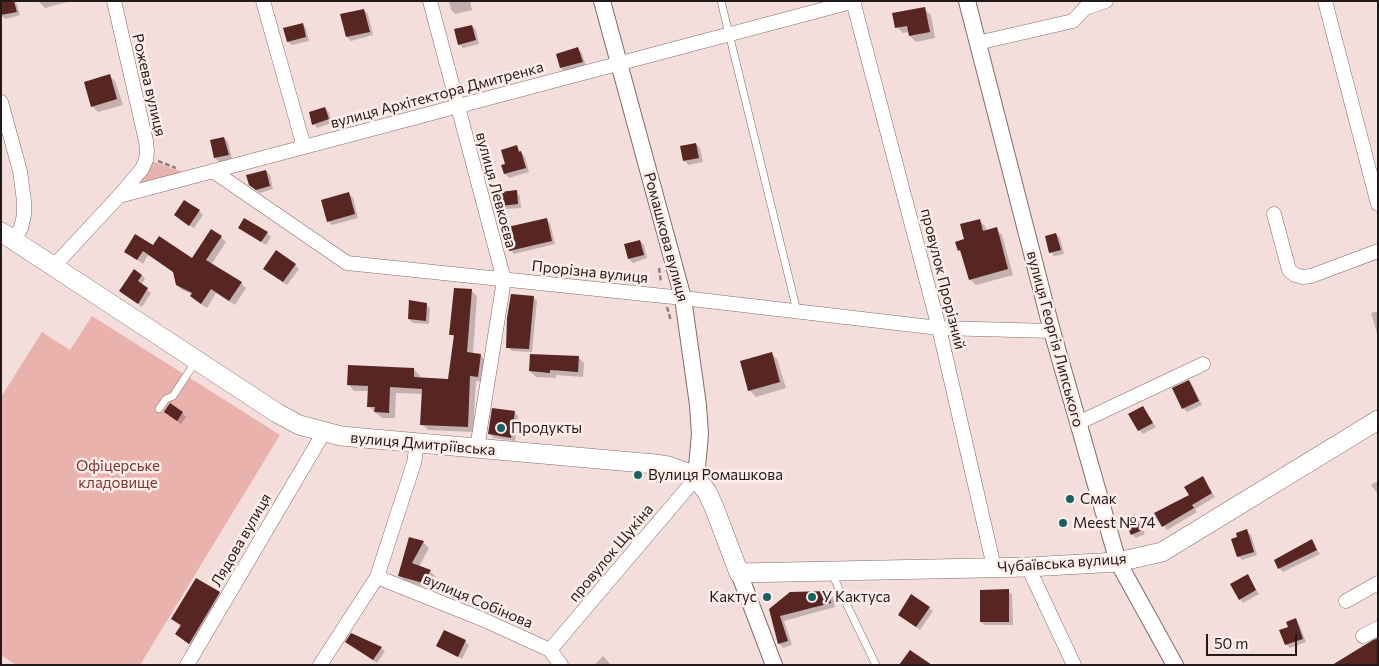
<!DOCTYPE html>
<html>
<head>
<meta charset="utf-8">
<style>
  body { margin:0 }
  #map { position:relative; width:1379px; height:666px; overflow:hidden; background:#f4dedc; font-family:Commissioner,sans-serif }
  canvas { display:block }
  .frame { position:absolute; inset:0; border:2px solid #221a1a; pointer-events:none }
  .scale { position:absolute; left:1206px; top:634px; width:91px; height:22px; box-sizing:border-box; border:2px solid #221a1a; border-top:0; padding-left:6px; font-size:15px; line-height:18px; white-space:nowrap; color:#221a1a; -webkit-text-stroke:4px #ffedea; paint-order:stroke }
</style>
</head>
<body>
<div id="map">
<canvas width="1379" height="666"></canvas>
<div class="frame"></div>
<div class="scale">50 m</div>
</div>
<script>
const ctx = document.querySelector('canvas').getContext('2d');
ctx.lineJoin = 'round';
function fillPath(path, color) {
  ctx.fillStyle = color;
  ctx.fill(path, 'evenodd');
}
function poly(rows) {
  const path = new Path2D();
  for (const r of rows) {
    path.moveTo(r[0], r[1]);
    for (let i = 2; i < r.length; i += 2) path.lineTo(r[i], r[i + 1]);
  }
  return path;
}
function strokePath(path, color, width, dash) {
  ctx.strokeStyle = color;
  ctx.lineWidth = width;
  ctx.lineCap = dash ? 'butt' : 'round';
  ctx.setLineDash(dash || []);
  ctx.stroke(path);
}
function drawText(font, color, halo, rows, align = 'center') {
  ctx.font = font + ' Commissioner,sans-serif';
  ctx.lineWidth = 5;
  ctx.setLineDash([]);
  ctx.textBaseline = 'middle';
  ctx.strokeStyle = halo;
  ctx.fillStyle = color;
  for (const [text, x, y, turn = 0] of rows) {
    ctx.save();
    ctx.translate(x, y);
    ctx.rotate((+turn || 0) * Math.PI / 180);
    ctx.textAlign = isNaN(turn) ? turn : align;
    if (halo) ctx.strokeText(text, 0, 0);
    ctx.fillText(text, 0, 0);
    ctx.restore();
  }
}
const green = poly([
  [151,161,186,173,145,187,139,178],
  [92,316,280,435,140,665,16,665,1,655,1,397,42,332,70,350]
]);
const shadow = poly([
  [7,1,15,1,17,4,20,15,5,19,1,15,1,3],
  [38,1,71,1,45,8],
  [449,1,470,1,472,10,455,14,451,10],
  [924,9,931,15,935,38,916,42,910,36,910,32,903,33,897,27],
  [364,10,368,14,373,35,351,41,347,37,342,15],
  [302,24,306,28,309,41,292,45,288,42,285,29],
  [472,26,476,30,479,44,463,48,459,44],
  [578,49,582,53,586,66,565,72,561,68,558,54],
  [109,75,115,81,123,105,98,112,92,106],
  [325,108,329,112,332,123,317,128,314,124],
  [224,138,228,142,232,159,219,162,215,158],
  [696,144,700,148,703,162,688,165,685,161,682,147],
  [517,147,525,157,529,172,509,178,505,174,503,166,506,165],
  [266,171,270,175,273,189,260,193,254,189],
  [516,192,520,196,521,208,506,209,503,205],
  [349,194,353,198,358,218,332,225,328,221],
  [199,211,203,215,194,228,179,219],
  [546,220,550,223,555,244,514,254,510,250],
  [979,220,985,226,987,231,996,229,1002,235,1013,275,976,285,970,279,963,254,959,250],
  [240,228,267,233,271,237,266,245],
  [1056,234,1060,238,1064,254,1054,256,1050,252],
  [221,237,226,242,211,265,241,283,246,288,235,305,216,293,207,308,196,301,191,296,193,294,182,290,177,285,175,273,148,255,143,264,126,251,154,247,192,260],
  [640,241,644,245,647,258,633,263,629,259,626,245],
  [295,265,299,269,287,285,268,272],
  [142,275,145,279,141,285,151,293,142,307,121,291],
  [471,290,477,296,473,354,480,355,486,361,483,382,476,381,473,432,428,430,422,424,423,394,396,393,395,418,382,418,368,406,369,391,354,391,348,384,414,369,420,376,420,379,450,380,455,338,451,334],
  [533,297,537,301,532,352,512,351,508,347],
  [426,305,430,308,429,324,413,323,409,319],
  [1378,311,1378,336,1371,313],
  [771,353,777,359,786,388,756,397,750,391,741,362],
  [578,357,584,363,583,377,556,375,556,378,536,377,530,371],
  [1189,382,1193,386,1202,405,1187,412,1183,408],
  [1143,408,1156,427,1143,434,1139,430],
  [514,412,518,416,515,441,494,438,490,434],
  [182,413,186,417,181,424,169,415],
  [1202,478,1215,497,1195,509,1197,512,1167,530,1156,514,1190,495],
  [1378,481,1378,494,1371,485],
  [1134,516,1138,520,1145,534,1136,538,1132,534],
  [1247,531,1251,535,1257,555,1242,560,1238,556],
  [1311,541,1320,554,1283,572,1279,568],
  [423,542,429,548,419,567,430,571,436,577,429,588,405,581,399,575],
  [1247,576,1259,594,1243,603,1240,599],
  [1008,591,1012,594,1013,625,985,625,981,622],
  [828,592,833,597,835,607,784,621,792,645,783,648,779,643,770,610],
  [219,593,224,598,194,648,176,634,181,627,172,619],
  [929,608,933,611,920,630,899,615],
  [1296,620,1299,624,1306,642,1290,648,1286,644],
  [465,642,469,645,462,659,442,649,438,646],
  [351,645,381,648,385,651,377,663],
  [603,656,611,665,594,665]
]);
const building = poly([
  [1,1,14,1,17,12,1,15],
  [925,7,930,32,909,36,907,26,895,28,892,13],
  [364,9,370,32,346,37,340,14],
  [303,23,306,37,287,42,283,28],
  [472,25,476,40,458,45,454,29],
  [578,47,583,62,560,68,556,54],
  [110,74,117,99,91,107,84,82],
  [325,107,329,119,312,125,309,112],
  [224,137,229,155,214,158,210,140],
  [696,143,699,158,683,161,680,146],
  [517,145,519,152,521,151,526,168,504,174,501,165,505,164,501,150],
  [266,170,270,186,256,190,249,185,246,175],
  [517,190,518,204,501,206,500,192],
  [349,192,355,214,327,222,321,200],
  [184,200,200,210,189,226,174,215],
  [244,218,268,232,261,242,238,228],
  [547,218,552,241,509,251,503,228],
  [980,219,983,231,997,227,1008,269,969,280,960,250,958,251,955,242,964,239,960,224],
  [211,229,222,236,206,260,242,282,229,301,211,289,201,304,190,296,192,293,176,285,173,272,143,251,137,260,124,252,135,234,153,245,159,236,192,258],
  [1056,233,1061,250,1049,253,1045,236],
  [640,240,644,255,628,259,624,244],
  [276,250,296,264,283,282,263,269],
  [134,269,142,275,138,281,148,288,138,304,119,291],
  [454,288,472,289,467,352,481,354,478,377,470,376,468,427,420,425,422,389,390,387,389,413,374,412,375,407,367,407,368,386,347,385,348,365,414,368,414,377,448,379,454,335,449,335],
  [511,294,534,296,529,349,506,348,507,318],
  [409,300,427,303,426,321,408,319],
  [772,352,780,382,748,391,740,361],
  [530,354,579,356,578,372,550,370,550,373,529,371],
  [1189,380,1199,401,1182,409,1172,388],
  [170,403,183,412,177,421,164,412],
  [1143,406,1153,423,1138,431,1128,414],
  [492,408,515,411,511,438,488,434],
  [1203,476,1212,493,1192,505,1194,508,1162,527,1154,513,1189,495,1184,487],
  [1134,514,1142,530,1131,535,1124,520],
  [1247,529,1254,552,1237,557,1231,539,1237,537,1236,533],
  [409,537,424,541,412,563,431,570,423,583,398,576],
  [1312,539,1317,550,1278,569,1274,560],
  [1248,574,1256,590,1239,600,1230,584],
  [196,578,220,592,189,644,175,634,181,625,171,619],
  [1009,589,1009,622,980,622,980,590],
  [829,591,831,603,780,616,788,641,778,644,769,609,790,592],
  [911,594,930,607,916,627,898,615],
  [1296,618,1303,639,1285,645,1279,630,1288,627,1286,622],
  [444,630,466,640,458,657,436,646],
  [351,633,382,647,373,660,345,642],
  [1378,638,1378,665,1332,665,1373,640],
  [910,650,932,665,899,665]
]);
const path = poly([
  [158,161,176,168],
  [659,268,661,283],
  [667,307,671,321]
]);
const service = poly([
  [721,1,797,311],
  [159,409,166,399,173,396,196,361],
  [832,574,876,665]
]);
const minor = poly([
  [263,1,304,147],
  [430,1,504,280,477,448],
  [853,1,939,328,994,567],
  [1325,1,1378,204],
  [977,43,1073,21,1085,8,1106,1],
  [1,102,20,171,24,201,24,215,21,228,14,240],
  [213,171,347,263,683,298,939,328,1052,331],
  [119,196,855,1],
  [1274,214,1289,270,1295,275,1303,277,1311,276,1378,251],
  [54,266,119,196,142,169,146,160,147,151,146,141,114,1],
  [1078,423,1203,364],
  [1028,567,1074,665],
  [377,577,482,619,550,650,561,665],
  [1346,601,1378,583],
  [1363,636,1378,628],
  [550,650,696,478],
  [187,665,324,432],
  [320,665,377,577,414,463,417,443]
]);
const tertiary = poly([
  [602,1,683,298,698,405,700,434,696,478],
  [967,1,1052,331,1118,562,1175,665],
  [739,573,774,665]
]);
const secondary = poly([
  [1,232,277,413,299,425,341,436,655,464,668,466,685,472,696,478,707,492,714,507,739,573,1028,567,1118,562,1162,552,1378,420]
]);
const markers = [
  [501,428,5,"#136369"],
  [638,475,5,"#136369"],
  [1070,499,5,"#136369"],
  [1063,523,5,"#136369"],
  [767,597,5,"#136369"],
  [812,597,5,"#136369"]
];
const streetNames = [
  ["Рожева вулиця",149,85,77],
  ["вулиця Архітектора Дмитренка",437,95,-15],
  ["вулиця Левкоєва",496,190,75],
  ["Ромашкова вулиця",666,237,75],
  ["Прорізна вулиця",590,272,6],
  ["провулок Прорізний",943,279,76],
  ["вулиця Георгія Липського",1055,339,75],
  ["вулиця Дмитріївська",423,444,5],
  ["Лядова вулиця",241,540,-60],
  ["провулок Щукіна",611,553,-50],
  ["Чубаївська вулиця",1062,563,-4],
  ["вулиця Собінова",478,601,23]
];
const poiNames = [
  ["Продукты",511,428],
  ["Вулиця Ромашкова",648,475],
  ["Смак",1080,499],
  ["Meest № 74",1073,523],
  ["Кактус",757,597,"right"],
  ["У Кактуса",822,597]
];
const parkNames = [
  ["Офіцерське",118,466],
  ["кладовище",118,483]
];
fillPath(green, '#eab2ac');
fillPath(shadow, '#0003');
fillPath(building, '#582622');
strokePath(service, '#806d6b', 8);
strokePath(minor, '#806d6b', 15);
strokePath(tertiary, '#806d6b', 18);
strokePath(secondary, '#806d6b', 20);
strokePath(path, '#8f807f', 2.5, [5, 2.5]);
strokePath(service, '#fff', 7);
strokePath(minor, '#fff', 14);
strokePath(tertiary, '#fff', 16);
strokePath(secondary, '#fff', 19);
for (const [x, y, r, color] of markers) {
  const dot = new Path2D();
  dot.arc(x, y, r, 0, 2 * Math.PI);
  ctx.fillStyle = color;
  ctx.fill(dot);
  strokePath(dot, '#ffedea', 2);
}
drawText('15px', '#221a1a', '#ffedea', streetNames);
drawText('15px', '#221a1a', '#ffedea', poiNames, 'left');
drawText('15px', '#7e342f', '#ffedea', parkNames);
</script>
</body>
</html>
